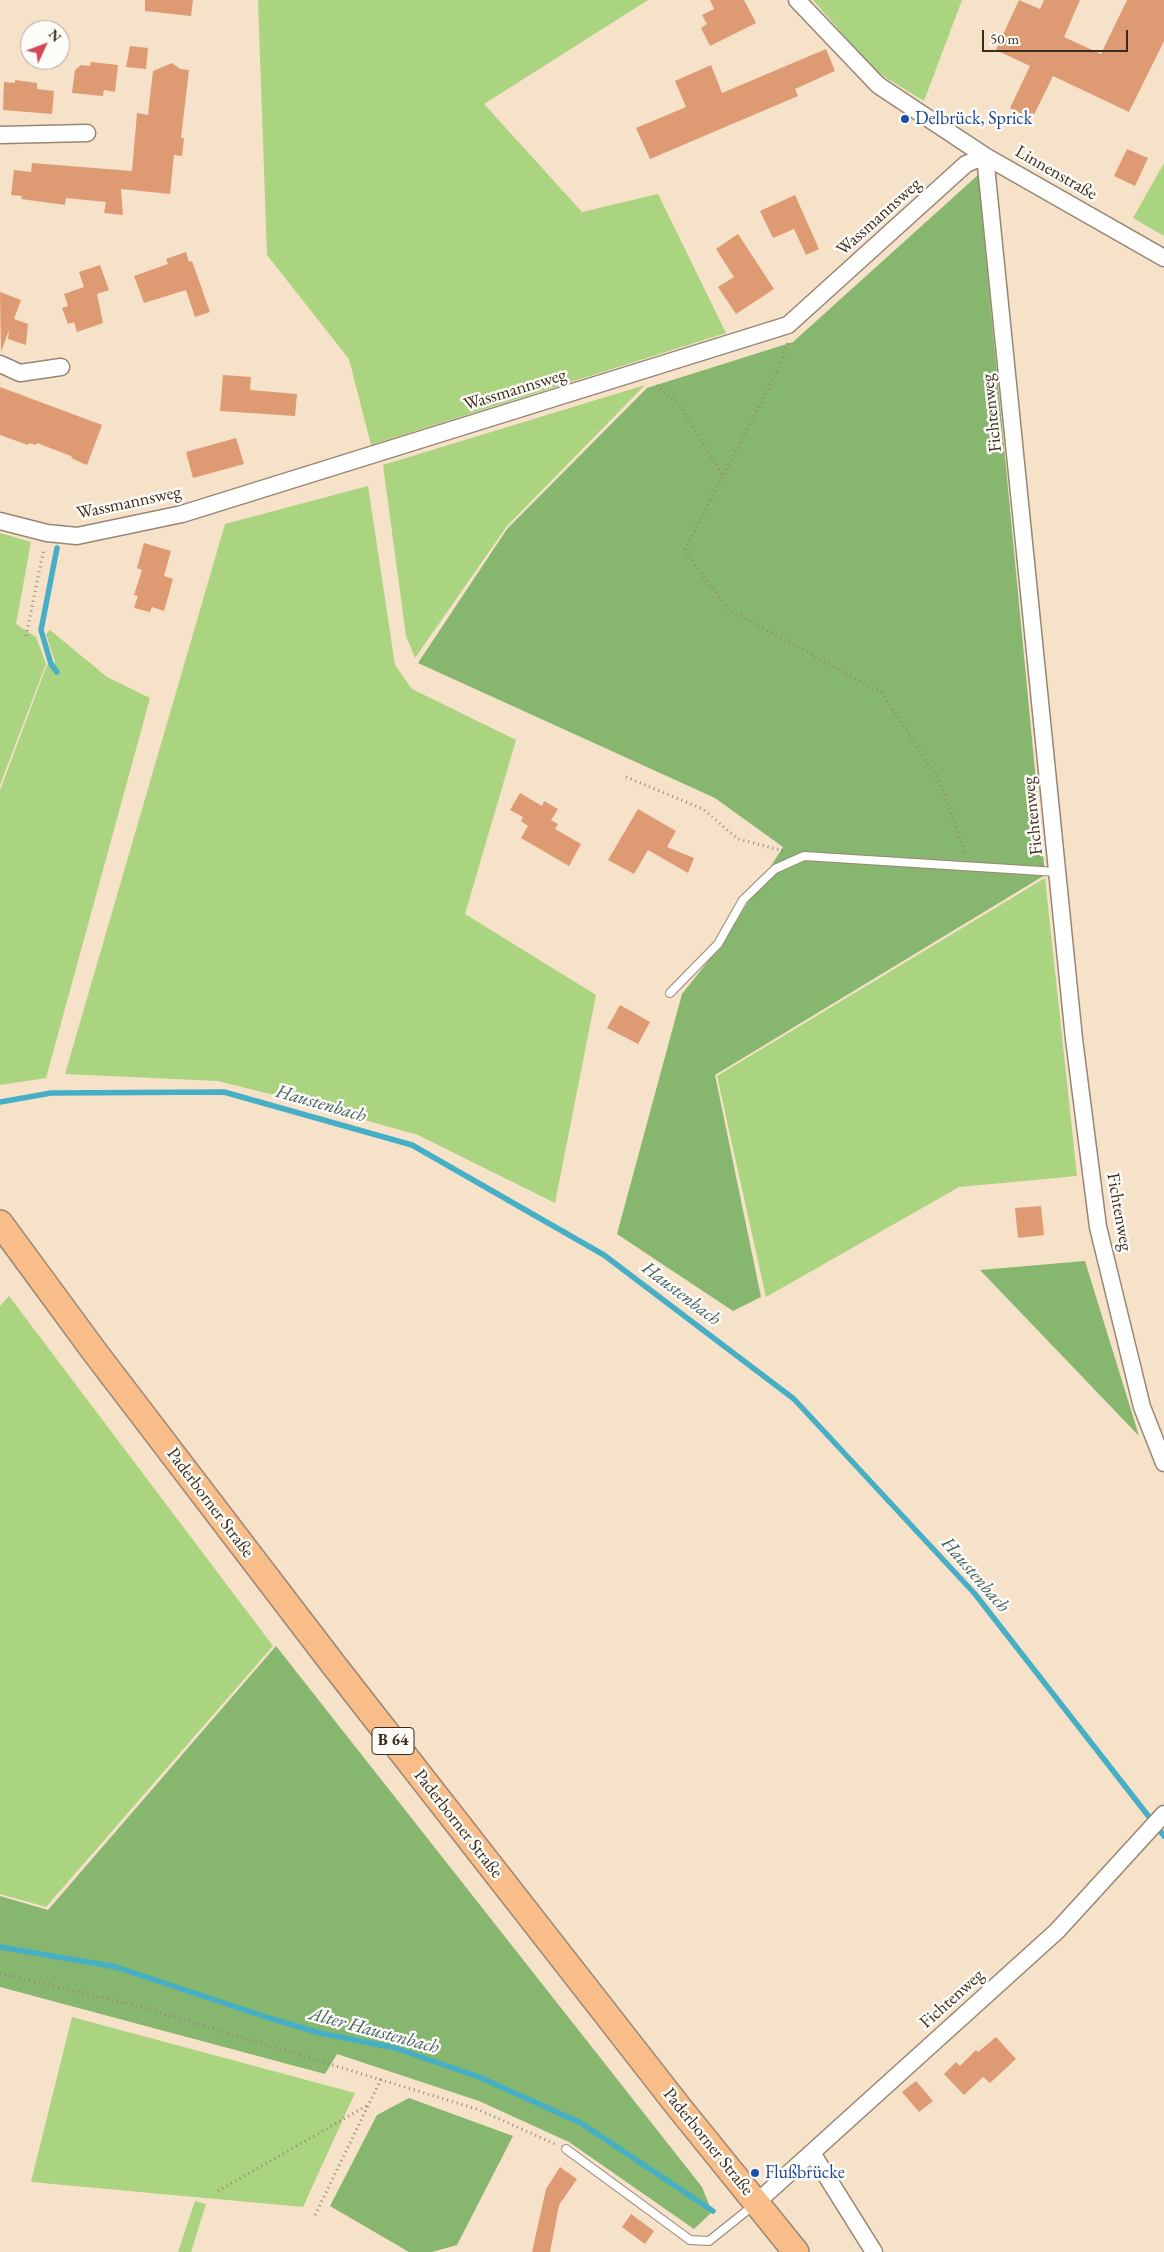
<!DOCTYPE html>
<html>
<head>
<meta charset="utf-8">
<style>
  body { margin:0 }
  #map { position:relative; width:1164px; height:2252px; overflow:hidden; background:#f6e1c9; font-family:"EB Garamond",serif }
  canvas { display:block }
  .north { position:absolute; left:20px; top:20px; width:50px; height:50px; box-sizing:border-box; background:#fdfcf7; border:1px solid #afa8a0; border-radius:50%; rotate:47deg; font-size:14px; font-weight:700; line-height:20px; text-align:center; color:#3b2a1e }
  .north::after { content:''; display:block; margin:auto; width:18px; height:22px; background:#d1495b; clip-path:polygon(50% 0,100% 100%,50% 72%,0 100%) }
  .scale { position:absolute; left:982px; top:30px; width:146px; height:22px; box-sizing:border-box; border:2px solid #3b2a1e; border-top:0; padding-left:6px; font-size:15px; line-height:18px; white-space:nowrap; color:#3b2a1e; -webkit-text-stroke:4px #fdfcf7; paint-order:stroke }
</style>
</head>
<body>
<div id="map">
<canvas width="1164" height="2252"></canvas>
<div class="north">N</div>
<div class="scale">50 m</div>
</div>
<script>
const ctx = document.querySelector('canvas').getContext('2d');
ctx.lineJoin = 'round';
function fillPath(path, color) {
  ctx.fillStyle = color;
  ctx.fill(path, 'evenodd');
}
function poly(rows) {
  const path = new Path2D();
  for (const r of rows) {
    path.moveTo(r[0], r[1]);
    for (let i = 2; i < r.length; i += 2) path.lineTo(r[i], r[i + 1]);
  }
  return path;
}
function strokePath(path, color, width, dash) {
  ctx.strokeStyle = color;
  ctx.lineWidth = width;
  ctx.lineCap = dash ? 'butt' : 'round';
  ctx.setLineDash(dash || []);
  ctx.stroke(path);
}
function drawText(font, color, halo, rows, align = 'center') {
  ctx.font = font + ' "EB Garamond",serif';
  ctx.lineWidth = 5;
  ctx.setLineDash([]);
  ctx.textBaseline = 'middle';
  ctx.strokeStyle = halo;
  ctx.fillStyle = color;
  for (const [text, x, y, turn = 0] of rows) {
    ctx.save();
    ctx.translate(x, y);
    ctx.rotate((+turn || 0) * Math.PI / 180);
    ctx.textAlign = isNaN(turn) ? turn : align;
    if (halo) ctx.strokeText(text, 0, 0);
    ctx.fillText(text, 0, 0);
    ctx.restore();
  }
}
const green = poly([
  [258,0,648,0,484,104,582,212,658,194,726,333,371,445,349,359,267,255],
  [813,0,962,0,924,101,875,71],
  [1164,163,1164,236,1133,218],
  [645,385,507,526,415,658,406,636,383,465],
  [368,486,395,665,412,689,516,740,465,914,596,995,555,1203,418,1135,282,1097,218,1081,65,1074,225,524],
  [0,533,31,542,16,624,36,637,46,664,0,785],
  [50,630,107,677,150,698,46,1078,0,1085,0,790,47,665,55,662,46,634],
  [1045,878,1077,1176,959,1187,766,1297,717,1076],
  [9,1296,273,1646,46,1907,0,1894,0,1306],
  [72,2017,355,2093,303,2207,31,2182],
  [195,2201,206,2204,191,2252,178,2252]
]);
const forest = poly([
  [978,175,1045,875,715,1075,761,1297,733,1311,617,1234,682,994,721,945,783,847,715,798,418,663,507,529,647,388,793,342],
  [1085,1261,1139,1436,980,1270],
  [276,1646,702,2187,712,2212,694,2229,569,2142,479,2101,337,2054,325,2074,0,1987,0,1896,48,1910],
  [409,2098,513,2136,457,2245,432,2252,409,2252,330,2206,377,2115]
]);
const stream = poly([
  [57,672,51,664,41,630,57,548],
  [0,1102,51,1093,224,1092,412,1145,604,1255,794,1399,975,1594,1164,1836],
  [0,1947,116,1967,269,2018,320,2033,395,2048,479,2077,581,2123,713,2211]
]);
const building = poly([
  [145,0,193,0,191,16,145,11],
  [710,0,744,0,756,23,710,46,701,28,707,24,702,15,714,9],
  [1019,0,1040,9,1044,0,1080,0,1064,37,1101,54,1127,0,1164,0,1164,41,1129,112,1053,76,1032,119,1010,108,1030,66,996,50],
  [130,46,148,48,146,69,126,67],
  [826,49,835,71,795,89,798,96,650,159,636,128,686,107,675,81,711,65,722,93],
  [91,62,118,65,115,92,104,90,103,96,72,93,75,70,81,65,90,66],
  [172,63,180,69,189,70,181,138,184,138,182,156,174,155,170,194,121,189,123,215,104,213,106,202,66,198,65,205,21,199,22,196,11,195,14,170,31,172,32,163,132,171,137,113,148,115,153,71],
  [15,80,37,83,37,89,54,91,52,114,3,110,4,82,15,83],
  [1127,149,1148,158,1135,186,1114,176],
  [795,195,819,249,806,255,794,229,773,238,760,211],
  [738,234,774,289,736,314,718,287,734,277,716,249],
  [186,252,189,262,192,261,210,312,195,317,186,290,144,303,134,276,168,264,166,259],
  [100,265,109,290,97,294,103,323,77,332,74,322,68,324,62,308,68,306,64,294,84,287,79,272],
  [0,292,21,300,14,319,28,324,26,345,8,339,9,330,1,352],
  [223,375,251,377,250,390,297,394,295,416,220,411],
  [0,387,102,425,87,465,73,459,71,456,37,443,36,445,29,443,28,445,0,435],
  [236,438,244,464,193,478,186,452],
  [144,543,171,551,164,576,173,579,164,611,152,607,150,612,134,608,138,596,134,595,142,570,137,568],
  [520,793,542,806,544,801,558,809,551,820,558,824,555,829,581,844,569,866,521,838,528,826,521,821,523,817,510,810],
  [638,809,676,831,667,847,694,858,688,873,648,850,634,874,608,860],
  [620,1005,650,1022,638,1044,607,1028],
  [1041,1206,1044,1235,1018,1238,1015,1208],
  [996,2037,1016,2059,990,2083,983,2077,964,2095,944,2074,956,2062,960,2066,976,2050,978,2052],
  [916,2081,933,2101,919,2112,902,2092],
  [560,2167,577,2179,559,2205,550,2252,532,2252,546,2189],
  [631,2214,654,2231,645,2244,622,2227]
]);
const path = poly([
  [788,343,778,370,684,551,728,609,882,693,939,781,964,848,964,855],
  [657,385,679,405,723,476],
  [26,636,44,548],
  [626,777,703,809,738,839,784,851],
  [0,1973,142,2007,477,2109,555,2144],
  [218,2191,368,2105],
  [315,2215,381,2079]
]);
const lane = poly([
  [670,993,718,944,743,900,775,869,804,856,1057,872],
  [566,2149,690,2240,709,2241,754,2205]
]);
const street = poly([
  [797,0,878,85,985,156,1164,258],
  [0,135,87,133],
  [985,156,1074,1039,1098,1227,1142,1407,1164,1463],
  [0,364,20,373,61,367],
  [0,521,47,533,77,536,182,514,788,325,966,164,985,156],
  [812,2153,874,2252],
  [756,2203,1057,1931,1164,1814]
]);
const primary = poly([
  [0,1223,94,1351,333,1664,678,2106,796,2252]
]);
const markers = [
  [905,119,5,"#1a4fb4"],
  [755,2173,5,"#1a4fb4"]
];
const shields = [
  [393,1741,42]
];
const shieldNames = [
  ["B 64",393,1741]
];
const transitNames = [
  ["Delbrück, Sprick",915,119],
  ["Flußbrücke",765,2173]
];
const streetNames = [
  ["Linnenstraße",1056,173,30],
  ["Wassmannsweg",879,217,-42],
  ["Wassmannsweg",515,390,-17],
  ["Fichtenweg",992,413,-96],
  ["Wassmannsweg",129,503,-12],
  ["Fichtenweg",1033,816,-96],
  ["Fichtenweg",1119,1212,80],
  ["Paderborner Straße",210,1503,53],
  ["Paderborner Straße",458,1824,52],
  ["Fichtenweg",952,1999,-42],
  ["Paderborner Straße",708,2142,51]
];
const waterNames = [
  ["Haustenbach",321,1104,16],
  ["Haustenbach",681,1294,37],
  ["Haustenbach",975,1575,49],
  ["Alter Haustenbach",374,2031,15]
];
fillPath(green, '#aad47f');
fillPath(forest, '#87b66e');
strokePath(stream, '#46afc5', 5.5);
fillPath(building, '#de9a73');
strokePath(lane, '#988674', 10);
strokePath(street, '#988674', 19);
strokePath(primary, '#988674', 28);
strokePath(path, '#988674', 3, [1, 4]);
strokePath(lane, '#fff', 8);
strokePath(street, '#fff', 16);
strokePath(primary, '#f8bd89', 25);
for (const [x, y, r, color] of markers) {
  const dot = new Path2D();
  dot.arc(x, y, r, 0, 2 * Math.PI);
  ctx.fillStyle = color;
  ctx.fill(dot);
  strokePath(dot, '#fdfcf7', 2);
}
for (const [x, y, w] of shields) {
  const box = new Path2D();
  box.roundRect(x - w / 2, y - 13.5, w, 27, 4);
  ctx.fillStyle = '#fdfcf7';
  ctx.fill(box);
  strokePath(box, '#3b2a1e', 1);
}
drawText('bold 16px', '#3b2a1e', null, shieldNames);
drawText('18px', '#164399', '#fdfcf7', transitNames, 'left');
drawText('18px', '#3b2a1e', '#fdfcf7', streetNames);
drawText('italic 19px', '#3f5f61', '#fdfcf7', waterNames);
</script>
</body>
</html>
